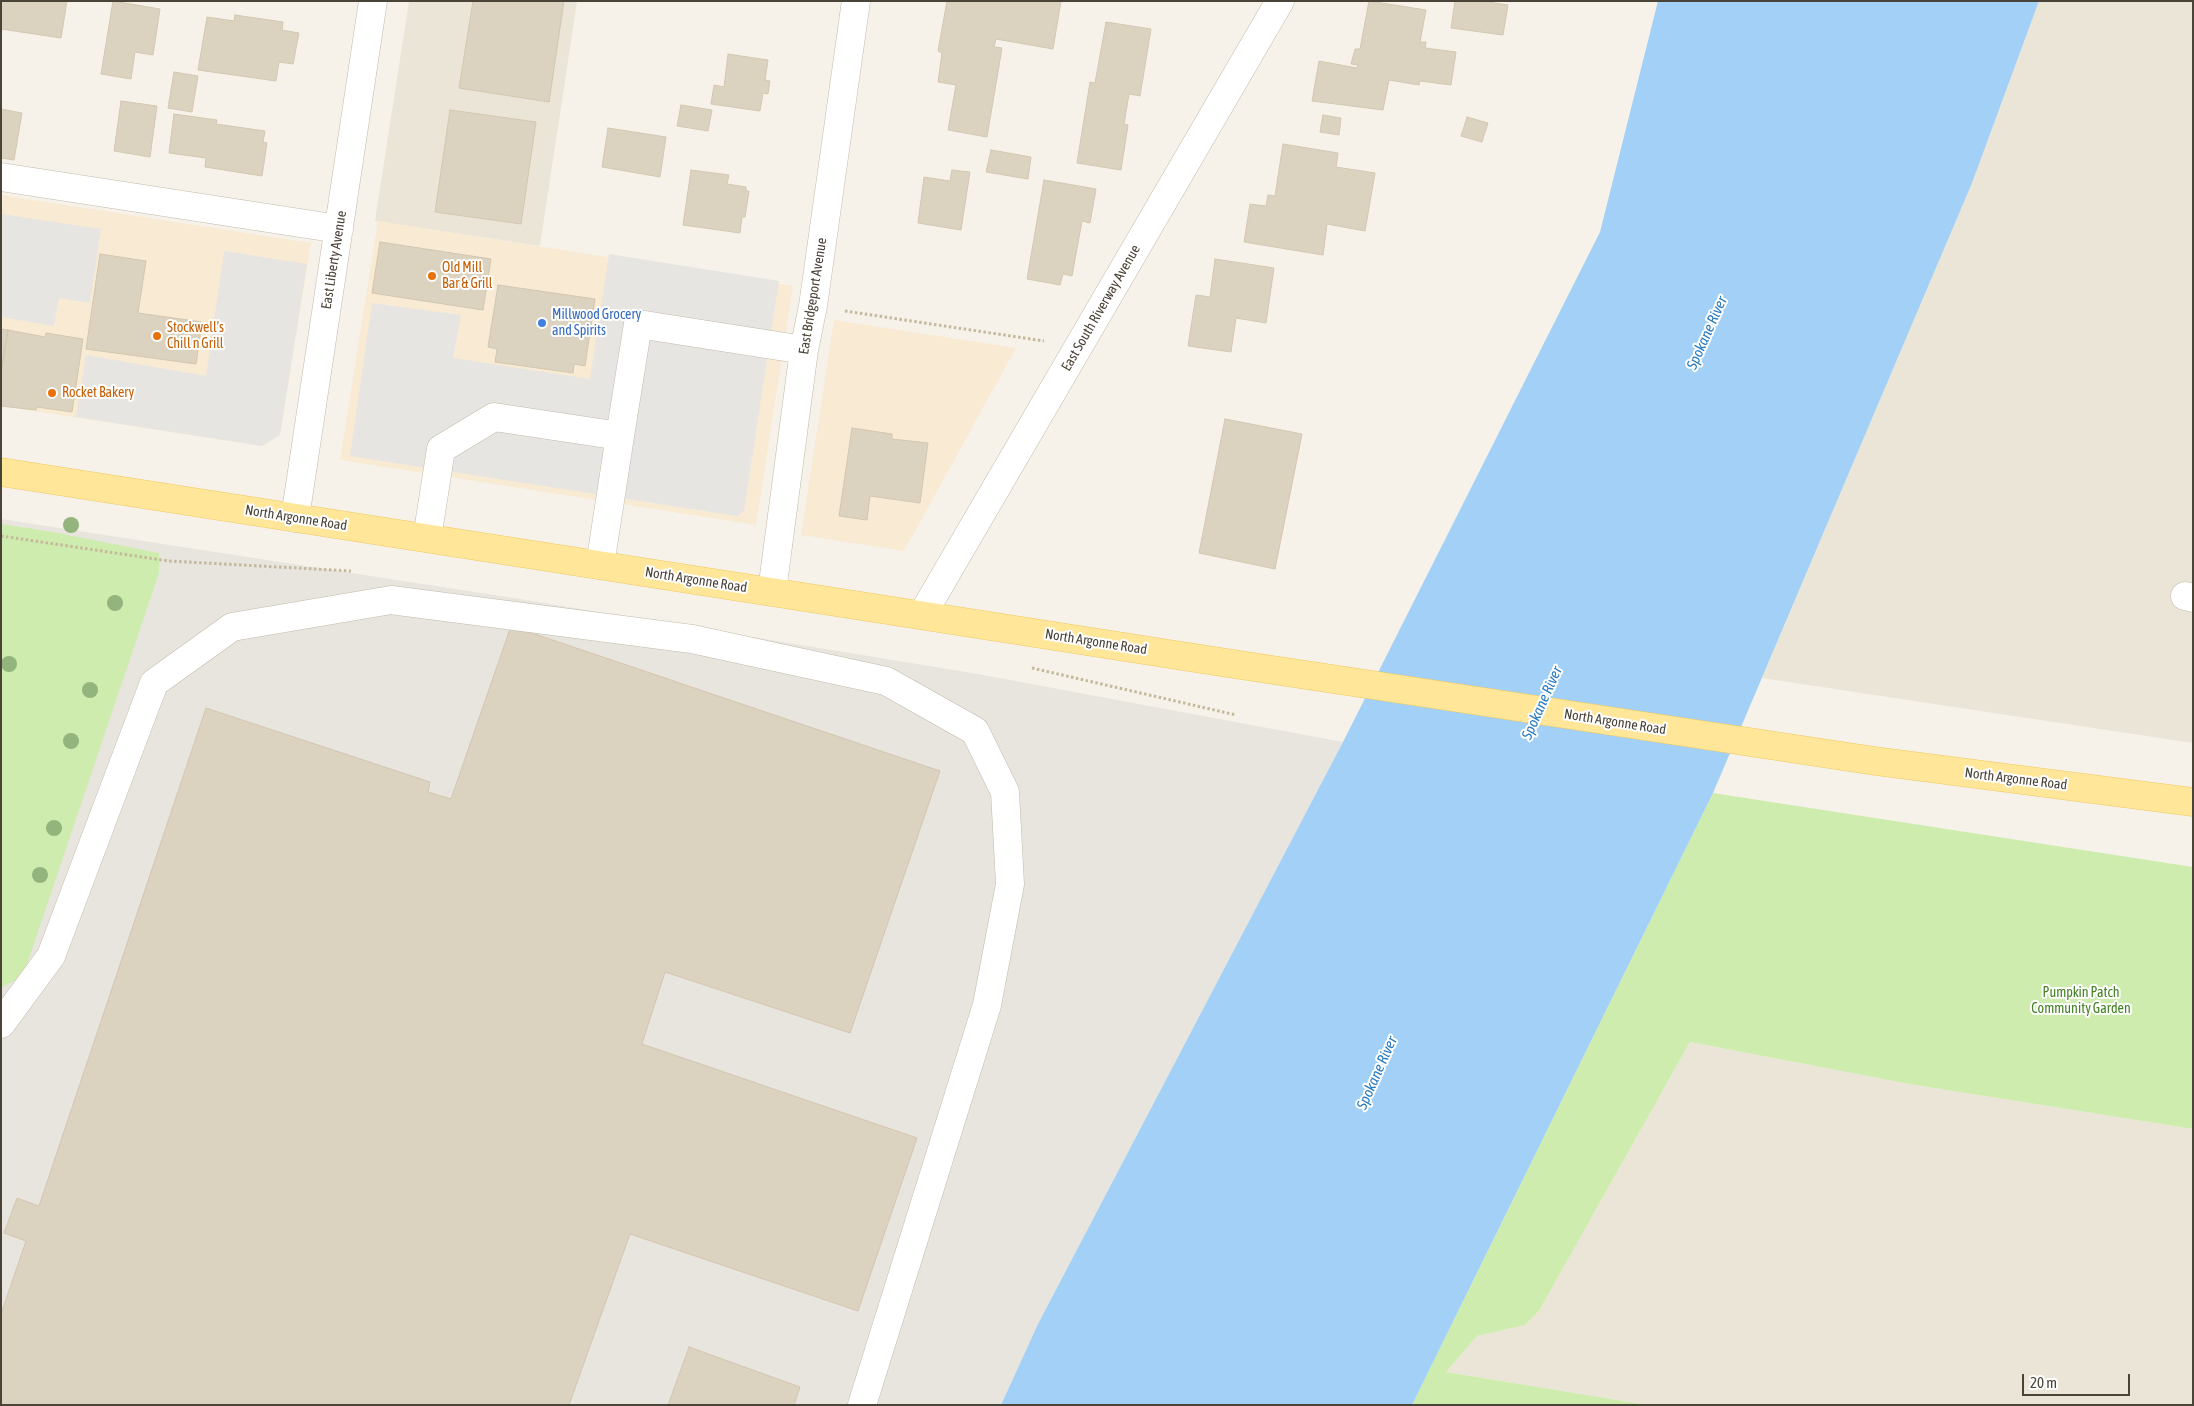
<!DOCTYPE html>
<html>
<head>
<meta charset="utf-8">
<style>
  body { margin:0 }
  #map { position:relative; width:2194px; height:1406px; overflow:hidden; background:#f6f2e9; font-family:"Asap Condensed",sans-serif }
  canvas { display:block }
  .frame { position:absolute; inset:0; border:2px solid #4a4337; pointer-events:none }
  .scale { position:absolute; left:2022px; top:1374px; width:108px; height:22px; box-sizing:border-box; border:2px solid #4a4337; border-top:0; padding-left:6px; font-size:15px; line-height:18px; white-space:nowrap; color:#4a4337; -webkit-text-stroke:4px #fff; paint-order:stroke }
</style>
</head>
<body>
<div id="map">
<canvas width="2194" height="1406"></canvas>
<div class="frame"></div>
<div class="scale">20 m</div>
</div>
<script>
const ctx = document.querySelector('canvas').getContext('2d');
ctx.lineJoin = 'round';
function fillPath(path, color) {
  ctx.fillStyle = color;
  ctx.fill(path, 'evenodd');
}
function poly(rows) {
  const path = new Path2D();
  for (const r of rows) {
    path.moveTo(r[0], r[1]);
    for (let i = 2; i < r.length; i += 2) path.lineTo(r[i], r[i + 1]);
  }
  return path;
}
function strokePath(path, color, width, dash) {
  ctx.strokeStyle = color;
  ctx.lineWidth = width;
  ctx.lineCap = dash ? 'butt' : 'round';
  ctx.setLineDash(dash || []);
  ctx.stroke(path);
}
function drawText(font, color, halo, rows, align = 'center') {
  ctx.font = font + ' "Asap Condensed",sans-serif';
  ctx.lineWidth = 4;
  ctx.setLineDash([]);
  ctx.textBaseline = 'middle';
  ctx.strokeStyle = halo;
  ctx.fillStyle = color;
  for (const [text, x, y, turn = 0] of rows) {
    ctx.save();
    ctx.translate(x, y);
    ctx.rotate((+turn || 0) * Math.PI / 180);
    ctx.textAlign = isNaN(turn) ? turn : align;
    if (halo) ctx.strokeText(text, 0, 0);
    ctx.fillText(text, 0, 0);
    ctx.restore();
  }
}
const residential = poly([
  [409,1,577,1,540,246,375,221],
  [2039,1,2193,1,2193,743,1762,678,1972,183],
  [1690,1042,1909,1084,2193,1129,2193,1405,1648,1405,1446,1372,1477,1336,1525,1325,1539,1311]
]);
const commercial = poly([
  [1,195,311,243,280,435,262,446,1,406],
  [378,221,793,286,756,525,340,460],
  [834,320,1016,348,904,551,801,535]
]);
const industrial = poly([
  [1,519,520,599,972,673,1343,742,1038,1324,1001,1405,1,1405]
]);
const green = poly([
  [1,524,53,532,159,553,159,573,23,976,1,988],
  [1713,793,2193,867,2193,1129,1909,1084,1690,1042,1539,1311,1525,1325,1477,1336,1446,1372,1648,1405,1412,1405]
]);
const parking = poly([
  [1,214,101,229,90,303,59,298,54,326,1,317],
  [224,251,307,264,280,435,262,446,76,417,86,355,206,376],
  [609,254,779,281,744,511,737,516,350,456,372,303,461,315,453,358,590,379]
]);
const water = poly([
  [1658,1,2039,1,1972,183,1713,793,1412,1405,1001,1405,1038,1324,1343,742,1600,232]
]);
const building = poly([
  [1,1,67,1,61,38,1,29,1,1],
  [113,1,160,9,153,55,135,52,131,79,101,74,113,1],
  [473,1,564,1,549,102,459,88,473,1],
  [947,1,1061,1,1053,49,996,39,994,47,1002,48,987,137,948,130,956,85,938,82,942,53,938,51,947,1],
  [1369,1,1426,10,1420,42,1426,42,1425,48,1456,52,1451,85,1420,81,1419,85,1389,80,1383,110,1312,101,1319,61,1357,68,1358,65,1351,64,1355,49,1360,49,1369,1],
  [1455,1,1480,1,1508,5,1503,35,1451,28,1455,1],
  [235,15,283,22,282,30,299,33,293,64,279,62,276,81,198,70,207,17,234,21,235,15],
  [1106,22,1151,29,1140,96,1129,94,1124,124,1128,125,1121,170,1077,163,1090,82,1095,83,1106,22],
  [728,54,768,60,765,80,770,81,768,94,763,93,760,111,711,104,714,85,724,87,728,54],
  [174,72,198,76,192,112,168,108,174,72],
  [121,101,157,106,150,157,114,151,121,101],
  [681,105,712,110,708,131,677,126,681,105],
  [1,109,22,113,14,160,1,158,1,109],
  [450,110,536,122,521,224,435,212,450,110],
  [174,114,217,120,216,124,265,131,263,142,267,143,262,176,205,167,206,158,169,153,174,114],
  [1323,115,1341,118,1339,135,1320,132,1323,115],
  [1467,117,1488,123,1482,142,1461,136,1467,117],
  [608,128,666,137,660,177,602,167,608,128],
  [1283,144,1338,153,1336,167,1375,173,1365,231,1327,224,1323,255,1244,242,1250,204,1266,206,1268,195,1275,196,1283,144],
  [991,150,1031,157,1028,179,986,172,991,150],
  [691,170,729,175,727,184,746,187,746,191,749,191,745,217,742,217,740,233,683,225,691,170],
  [952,170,970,172,961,230,918,223,924,177,950,181,952,170],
  [1044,180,1096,189,1090,223,1082,221,1072,276,1063,274,1060,285,1027,279,1044,180],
  [380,242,491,259,483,310,372,293,380,242],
  [100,254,146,261,138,313,202,322,196,364,86,349,100,254],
  [1215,259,1274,268,1266,323,1236,318,1231,352,1188,346,1196,295,1210,297,1215,259],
  [498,285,595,299,585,366,574,364,573,373,495,362,497,349,488,347,498,285],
  [1,329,8,330,1,373,1,329],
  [8,330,45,337,46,333,83,339,72,412,37,407,36,410,1,406,1,373,8,330],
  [1225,419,1302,434,1275,569,1199,553,1225,419],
  [852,428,892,434,892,439,928,443,920,503,870,496,867,520,839,516,852,428],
  [511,626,940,771,850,1033,665,972,642,1044,917,1138,858,1311,630,1234,569,1405,1,1405,1,1314,26,1241,4,1233,17,1198,39,1206,206,708,430,782,428,792,451,799,511,626],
  [689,1347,800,1387,794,1405,668,1405,689,1347]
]);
const path = poly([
  [845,311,1044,341],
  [1,536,169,561,351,571],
  [1032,668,1236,715]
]);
const minor = poly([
  [1,177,339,229],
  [295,518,373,1],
  [427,538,441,449,494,417,620,436,638,324,804,350],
  [600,565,620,436],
  [772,591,804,350,813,306,856,1],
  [2185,596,2193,598],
  [922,615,1280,1],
  [1,1024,51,956,154,683,232,627,391,600,692,639,886,681,975,731,1005,792,1010,884,987,1005,862,1405]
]);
const major = poly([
  [1,472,1240,665,1875,761,2193,802]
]);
const trees = [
  [71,525],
  [115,603],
  [9,664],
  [90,690],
  [71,741],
  [54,828],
  [40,875]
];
const markers = [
  [432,276,5,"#e8710a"],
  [542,323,5,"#3f7fe0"],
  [157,336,5,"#e8710a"],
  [52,393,5,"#e8710a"]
];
const streetNames = [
  ["East Liberty Avenue",334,260,-81],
  ["East Bridgeport Avenue",813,296,-81],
  ["East South Riverway Avenue",1101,308,-60],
  ["North Argonne Road",296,518,9],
  ["North Argonne Road",696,580,9],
  ["North Argonne Road",1096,642,9],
  ["North Argonne Road",1615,722,9],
  ["North Argonne Road",2016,779,7]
];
const foodNames = [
  ["Old Mill",442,268],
  ["Bar & Grill",442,284],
  ["Stockwell’s",167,328],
  ["Chill n Grill",167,344],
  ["Rocket Bakery",62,393]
];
const shopNames = [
  ["Millwood Grocery",552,315],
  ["and Spirits",552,331]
];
const parkNames = [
  ["Pumpkin Patch",2081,993],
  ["Community Garden",2081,1009]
];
const waterNames = [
  ["Spokane River",1707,333,-66],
  ["Spokane River",1542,703,-66],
  ["Spokane River",1377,1073,-66]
];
fillPath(residential, '#eae5d7');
fillPath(commercial, '#f8ead3');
fillPath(industrial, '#e8e4de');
fillPath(green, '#cfecaf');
fillPath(parking, '#e7e5e1');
fillPath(water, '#a2d0f6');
fillPath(building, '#dbd2c0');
strokePath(building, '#d4c7b0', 1);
strokePath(minor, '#c2bbab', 29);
strokePath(major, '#edc860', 29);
strokePath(path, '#c5b89b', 3, [2.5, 2.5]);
strokePath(minor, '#fff', 28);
strokePath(major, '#ffe699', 28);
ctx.fillStyle = '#94b47d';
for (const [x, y] of trees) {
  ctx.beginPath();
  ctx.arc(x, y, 8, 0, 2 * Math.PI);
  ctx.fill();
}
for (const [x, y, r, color] of markers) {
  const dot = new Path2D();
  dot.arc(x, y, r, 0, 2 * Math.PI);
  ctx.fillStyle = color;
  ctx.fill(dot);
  strokePath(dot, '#fff', 2);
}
drawText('14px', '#4a4337', '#fff', streetNames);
drawText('14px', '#c56008', '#fff', foodNames, 'left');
drawText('14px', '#366cbe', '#fff', shopNames, 'left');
drawText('14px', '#448124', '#fff', parkNames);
drawText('italic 15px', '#2679bf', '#fff', waterNames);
</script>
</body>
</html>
